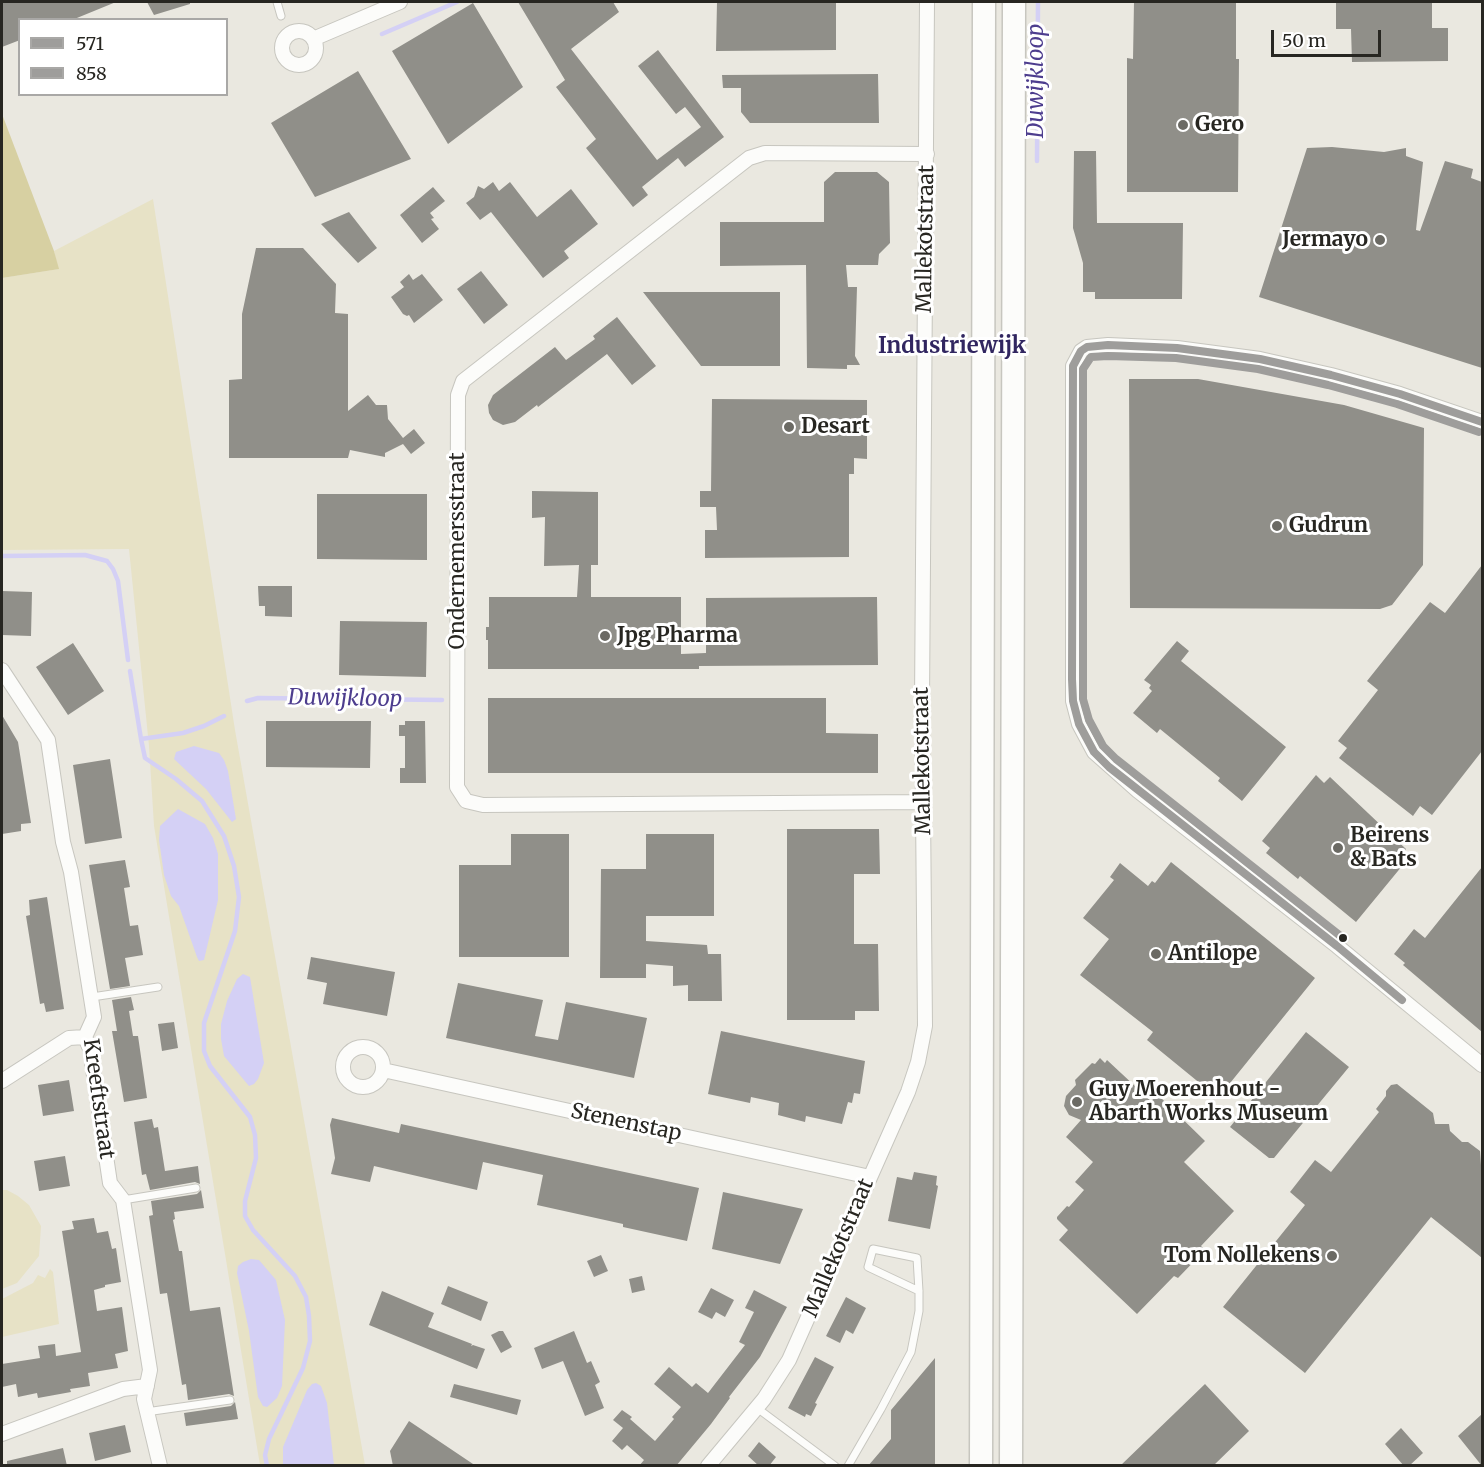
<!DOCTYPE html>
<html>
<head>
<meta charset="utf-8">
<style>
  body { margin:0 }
  #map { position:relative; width:1484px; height:1467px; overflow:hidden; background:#eae8e0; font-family:Merriweather,serif }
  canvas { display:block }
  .frame { position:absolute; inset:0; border:3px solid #272621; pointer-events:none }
  .legend { position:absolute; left:18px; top:18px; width:210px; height:78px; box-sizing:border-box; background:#fff; border:2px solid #a9a8a6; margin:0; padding:8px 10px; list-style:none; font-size:18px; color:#272621 }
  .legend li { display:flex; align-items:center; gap:12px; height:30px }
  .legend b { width:30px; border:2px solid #a9a8a6 }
  .scale { position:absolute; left:1271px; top:30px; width:110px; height:27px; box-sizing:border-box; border:3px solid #272621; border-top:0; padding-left:8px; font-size:18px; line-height:21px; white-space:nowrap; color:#272621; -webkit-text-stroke:4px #fff; paint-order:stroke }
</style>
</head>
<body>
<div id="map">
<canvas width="1484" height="1467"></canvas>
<div class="frame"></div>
<ul class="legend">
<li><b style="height:8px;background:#9e9d9b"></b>571</li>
<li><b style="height:8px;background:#9e9d9b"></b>858</li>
</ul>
<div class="scale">50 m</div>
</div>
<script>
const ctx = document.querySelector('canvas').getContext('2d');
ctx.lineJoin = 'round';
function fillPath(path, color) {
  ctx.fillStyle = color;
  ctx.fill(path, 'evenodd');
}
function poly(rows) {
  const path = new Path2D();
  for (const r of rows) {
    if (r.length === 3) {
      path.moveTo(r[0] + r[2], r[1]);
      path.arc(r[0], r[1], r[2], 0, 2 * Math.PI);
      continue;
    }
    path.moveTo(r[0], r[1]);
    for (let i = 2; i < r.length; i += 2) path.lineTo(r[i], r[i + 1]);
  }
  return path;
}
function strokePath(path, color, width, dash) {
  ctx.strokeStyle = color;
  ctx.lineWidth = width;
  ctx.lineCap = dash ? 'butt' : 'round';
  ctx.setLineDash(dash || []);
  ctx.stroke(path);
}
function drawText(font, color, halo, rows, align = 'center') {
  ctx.font = font + ' Merriweather,serif';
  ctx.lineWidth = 6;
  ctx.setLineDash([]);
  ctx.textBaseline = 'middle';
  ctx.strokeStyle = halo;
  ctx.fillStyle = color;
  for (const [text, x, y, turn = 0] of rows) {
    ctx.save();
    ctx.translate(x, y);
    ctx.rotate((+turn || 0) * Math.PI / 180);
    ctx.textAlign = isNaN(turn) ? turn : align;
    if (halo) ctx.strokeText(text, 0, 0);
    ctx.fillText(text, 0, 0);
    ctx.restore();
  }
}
const green = poly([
  [153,199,235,730,365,1465,260,1465,154,826,149,746,129,549,2,550,2,278,58,269,54,251],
  [2,1190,7,1190,18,1196,29,1205,41,1226,39,1256,17,1283,2,1289],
  [50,1269,53,1272,59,1324,2,1337,2,1299,33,1283,38,1275,45,1278]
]);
const forest = poly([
  [2,114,54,251,59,269,2,278]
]);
const water = poly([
  [194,746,219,753,224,760,228,771,236,819,232,822,206,789,174,759,176,752],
  [178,809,205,824,213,838,218,854,218,900,204,960,199,961,197,957,179,906,171,896,164,875,159,840,160,826],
  [243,974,250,977,264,1063,258,1079,254,1084,249,1086,224,1056,221,1039,221,1024,227,1001,237,979],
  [251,1259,259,1260,276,1280,285,1320,282,1386,277,1398,267,1407,263,1406,258,1397,249,1331,237,1273,238,1266,243,1262],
  [316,1383,321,1386,327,1403,334,1465,283,1465,283,1447,307,1390,312,1384]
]);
const stream = poly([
  [382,34,457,2],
  [1037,161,1038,2],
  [2,556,85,555,107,561,113,569,118,581,128,660],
  [130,671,141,739,183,733,204,726,224,716],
  [247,701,258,698,442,700],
  [141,739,145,758,176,779,202,801,224,836,234,866,239,897,235,931,204,1023,204,1051,210,1066,250,1117,255,1135,256,1158,245,1201,245,1216,253,1230,295,1276,306,1297,309,1316,310,1341,303,1368,269,1439,265,1455,267,1466]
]);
const building = poly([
  [2,2,116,2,72,20,20,20,20,40,2,47],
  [147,2,190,2,190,4,154,15],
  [518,2,613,2,619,12,571,49,657,160,701,127,685,107,676,114,638,66,658,50,724,137,685,167,678,158,642,187,648,195,633,207,586,148,596,139,556,87,565,80],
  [717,2,836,2,836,50,716,51],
  [1134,2,1236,2,1236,59,1239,59,1238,192,1127,192,1127,58,1133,59],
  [1336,2,1432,2,1432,28,1448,28,1448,61,1352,62,1351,29,1336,29],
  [473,3,523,87,448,144,392,51],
  [358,71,411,159,315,197,271,123],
  [878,74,879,123,750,123,741,112,741,88,723,88,722,75],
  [1332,147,1384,152,1406,148,1406,156,1423,162,1416,230,1420,231,1445,161,1473,169,1471,178,1482,182,1482,368,1259,297,1307,148],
  [1074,151,1096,151,1097,223,1183,223,1182,299,1095,299,1095,292,1083,292,1083,263,1073,228],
  [835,172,877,172,889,182,890,243,879,254,878,265,846,265,848,287,857,287,855,356,860,365,847,365,847,369,807,368,806,265,720,266,720,222,824,222,824,182],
  [493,182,499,191,510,182,537,217,571,189,598,224,564,251,569,258,543,278,491,212,480,220,466,203,474,197,478,186,484,189],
  [433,187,445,201,430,213,434,218,431,219,439,229,422,243,400,215],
  [349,212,377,248,358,263,321,224],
  [256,248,303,248,336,284,335,313,348,314,348,411,368,395,376,405,387,405,388,419,403,438,414,429,425,443,411,454,403,444,385,453,385,457,350,450,348,458,229,458,229,380,242,379,242,314],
  [481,271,508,305,484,324,457,289],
  [409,274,413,280,422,274,443,300,414,323,409,315,407,316,403,314,391,297,404,287,400,282],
  [643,292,780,292,780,366,701,366],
  [617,317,656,366,632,385,607,354,538,407,537,405,515,422,503,425,493,420,489,413,488,405,493,395,555,347,566,360,595,339,593,336],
  [1129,379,1198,379,1344,405,1424,428,1423,565,1392,605,1380,609,1130,608],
  [712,399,867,400,867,459,854,458,854,474,849,474,849,557,705,558,705,530,717,530,716,507,700,507,700,491,711,491],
  [532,491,598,492,598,565,591,565,591,597,681,597,681,654,706,653,706,598,877,597,878,665,699,666,699,669,488,669,488,640,486,640,486,627,489,627,489,597,577,597,579,565,544,566,545,517,532,518],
  [317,494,427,494,427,560,317,559],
  [1482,565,1482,751,1432,815,1420,806,1413,816,1339,758,1347,748,1338,741,1378,690,1367,681,1430,602,1445,613],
  [258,586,292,586,292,617,265,616,265,606,259,606],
  [2,591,32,592,31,636,2,635],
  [340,621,427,622,426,677,339,675],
  [1177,641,1189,651,1181,661,1286,747,1242,801,1218,781,1220,778,1160,729,1157,733,1133,713,1152,691,1149,688,1151,685,1144,680],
  [73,643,104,691,68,715,36,667],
  [488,698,826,698,826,733,878,734,878,773,488,773],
  [2,715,18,742,31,823,21,824,21,831,2,834],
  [266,721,371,721,370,768,266,767],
  [405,721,425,721,426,783,400,783,400,768,405,768,405,736,399,736,399,725,405,725],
  [110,759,122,838,85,844,73,765],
  [1316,775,1324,783,1330,777,1406,849,1401,855,1407,860,1356,922,1300,876,1298,879,1266,853,1270,848,1262,841],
  [787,829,879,829,880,874,854,874,854,944,878,944,879,1011,855,1011,855,1020,787,1020],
  [511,834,569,834,569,957,459,957,459,865,511,865],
  [646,834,714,834,714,916,646,916,646,941,707,945,708,954,721,954,722,1001,688,1001,688,985,673,986,673,966,646,964,646,978,600,978,601,869,646,869],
  [125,860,130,887,124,888,130,926,138,925,143,955,125,958,130,986,110,989,89,865],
  [1171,862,1315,978,1218,1098,1147,1040,1153,1032,1080,975,1109,939,1083,918,1114,880,1110,877,1120,863,1148,886,1152,881,1155,883],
  [1482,867,1482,1032,1403,965,1405,963,1394,954,1414,929,1425,938],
  [47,897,64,1009,46,1012,44,1003,40,1004,26,916,30,915,29,900],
  [311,957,395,972,387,1016,323,1004,327,983,307,979],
  [458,983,543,1000,535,1036,558,1040,566,1002,647,1018,634,1078,446,1038],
  [131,997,134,1010,129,1011,133,1036,138,1036,147,1098,124,1102,112,1031,117,1031,112,1000],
  [174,1022,178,1048,162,1051,158,1024],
  [721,1031,865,1061,860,1094,854,1093,852,1103,848,1102,842,1124,806,1116,805,1122,778,1115,779,1103,751,1097,750,1103,708,1094],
  [1306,1032,1349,1067,1274,1158,1269,1158,1230,1127],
  [1100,1058,1105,1063,1107,1060,1151,1101,1158,1095,1205,1141,1184,1162,1234,1211,1201,1246,1205,1250,1178,1278,1174,1276,1137,1314,1059,1240,1068,1230,1057,1219,1057,1217,1067,1206,1069,1207,1084,1190,1075,1182,1093,1162,1066,1137,1081,1120,1069,1115,1064,1106,1066,1096,1076,1085,1075,1080,1092,1063,1095,1064],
  [69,1080,74,1111,43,1116,38,1085],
  [1397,1084,1433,1113,1435,1124,1449,1124,1450,1131,1462,1142,1468,1142,1480,1151,1482,1179,1482,1258,1431,1217,1305,1373,1223,1307,1305,1205,1290,1192,1315,1160,1331,1172,1379,1112,1376,1109,1386,1096,1386,1091,1391,1085],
  [332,1118,399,1133,401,1124,699,1188,687,1241,623,1227,623,1224,537,1205,543,1175,483,1162,477,1190,374,1166,370,1182,331,1174,335,1158,330,1125],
  [152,1119,154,1128,158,1127,165,1171,198,1166,200,1184,195,1182,150,1190,146,1174,142,1175,134,1122],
  [65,1156,70,1186,39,1191,34,1161],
  [914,1172,937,1176,936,1185,938,1186,930,1229,888,1221,897,1177,912,1180],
  [201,1190,204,1208,174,1212,175,1219,173,1220,179,1251,182,1251,190,1311,220,1307,234,1396,229,1394,188,1400,186,1384,182,1385,167,1293,160,1294,149,1216,153,1215,151,1201,197,1194],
  [723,1192,803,1209,780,1264,712,1249],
  [94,1218,97,1233,108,1231,112,1249,116,1248,121,1282,105,1285,105,1287,94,1290,97,1311,122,1307,128,1351,115,1354,118,1368,88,1373,90,1386,70,1389,71,1392,38,1398,37,1393,18,1397,16,1384,2,1387,2,1364,40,1358,38,1346,55,1344,56,1356,81,1352,62,1231,74,1229,72,1221],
  [601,1255,608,1271,594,1277,587,1261],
  [642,1276,645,1290,632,1293,629,1279],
  [448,1286,488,1302,481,1321,441,1304],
  [711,1288,734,1300,725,1317,716,1312,712,1319,698,1312],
  [754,1290,787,1307,760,1357,729,1397,730,1398,711,1424,676,1466,639,1466,644,1460,627,1445,622,1450,612,1441,623,1428,613,1420,622,1410,632,1417,630,1419,655,1441,674,1419,672,1417,681,1407,654,1384,669,1367,692,1387,696,1383,708,1393,745,1345,739,1342,754,1312,745,1308],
  [382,1291,434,1313,428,1327,472,1344,471,1346,473,1345,485,1349,477,1369,369,1325],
  [846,1297,866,1308,853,1334,846,1330,840,1343,826,1336],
  [499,1331,503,1331,512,1347,501,1353,491,1335],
  [574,1331,587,1363,591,1361,600,1382,595,1385,604,1408,585,1416,563,1361,542,1369,534,1348],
  [815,1357,834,1367,815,1403,817,1404,811,1416,806,1414,805,1417,788,1408],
  [935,1358,935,1466,868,1466,891,1439,891,1410],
  [454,1384,521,1400,517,1415,450,1397],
  [1205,1384,1249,1431,1213,1466,1120,1466],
  [235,1402,238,1419,186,1426,184,1413,231,1406],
  [1482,1414,1482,1466,1458,1436],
  [409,1421,476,1466,393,1466,390,1451],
  [125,1425,131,1452,95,1461,89,1433],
  [1401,1428,1423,1453,1409,1466,1404,1466,1385,1444],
  [759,1442,776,1457,769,1466,759,1466,748,1456],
  [63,1448,67,1466,7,1466,7,1461]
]);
const service = poly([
  [277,2,281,16],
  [92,997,158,987],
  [123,1200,196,1188],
  [757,1408,835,1466],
  [146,1412,230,1400],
  [848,1466,881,1409,911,1352,919,1311,919,1291,917,1258,873,1249,868,1267,919,1291]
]);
const minor = poly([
  [299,48,17],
  [313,39,400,2],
  [1482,422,1400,394,1331,375,1260,359,1177,348,1108,345,1087,347,1081,351,1073,366,1073,701,1079,724,1094,752,1138,791,1337,946,1482,1065],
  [2,670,48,740,63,842,71,872,94,1017,85,1037,90,1049,110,1183,123,1200,150,1370,144,1399,160,1466],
  [924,802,483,805,466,801,457,787,458,395,463,381,749,158,765,153,927,154],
  [363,1067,20],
  [383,1070,870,1177],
  [2,1081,69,1038,85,1037],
  [2,1434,123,1389,147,1386],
  [708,1466,764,1399,789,1360,908,1092,918,1062,925,1026,922,702,927,2]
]);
const trunk = poly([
  [981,1466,984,2],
  [1011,1466,1014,2]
]);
const bus1 = poly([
  [1402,1000,1337,946,1109,767,1094,752,1079,724,1073,701,1072,679,1073,366,1081,351,1087,347,1108,345,1177,348,1260,359,1331,375,1400,394,1482,422]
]);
const bus2 = poly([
  [1343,938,1116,759,1103,746,1089,720,1083,699,1083,369,1091,357,1108,356,1176,358,1258,369,1328,385,1397,404,1479,432]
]);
const markers = [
  [1183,125,6,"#6b6a64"],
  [1380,240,6,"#6b6a64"],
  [789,427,6,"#6b6a64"],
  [1277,526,6,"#6b6a64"],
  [605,636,6,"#6b6a64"],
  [1338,848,6,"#6b6a64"],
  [1343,938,5,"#272621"],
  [1156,954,6,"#6b6a64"],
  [1077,1102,6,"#6b6a64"],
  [1332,1256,6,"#6b6a64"]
];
const poiNames = [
  ["Gero",1195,125],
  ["Jermayo",1368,240,"right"],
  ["Desart",801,427],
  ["Gudrun",1289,526],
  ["Jpg Pharma",617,636],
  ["Beirens",1350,836],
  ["& Bats",1350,860],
  ["Antilope",1168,954],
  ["Guy Moerenhout -",1089,1090],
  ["Abarth Works Museum",1089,1114],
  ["Tom Nollekens",1320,1256,"right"]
];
const streetNames = [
  ["Mallekotstraat",926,239,-89],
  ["Ondernemersstraat",458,551,-90],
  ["Mallekotstraat",923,761,-91],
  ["Kreeftstraat",98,1099,82],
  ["Stenenstap",626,1123,12],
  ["Mallekotstraat",839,1248,-67]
];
const waterNames = [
  ["Duwijkloop",1037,81,-90],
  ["Duwijkloop",345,699,1]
];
const neighbourhoodNames = [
  ["Industriewijk",952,347]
];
fillPath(green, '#e7e2c6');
fillPath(forest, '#d7d0a2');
fillPath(water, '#d4d0f5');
strokePath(stream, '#d4d0f5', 4.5);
fillPath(building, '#908f89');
strokePath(service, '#c7c6bf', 9);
strokePath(minor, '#c7c6bf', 16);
strokePath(trunk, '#c7c6bf', 25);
strokePath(service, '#fcfcfa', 7);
strokePath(minor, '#fcfcfa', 14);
strokePath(trunk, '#fcfcfa', 22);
strokePath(bus1, '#9e9d9b', 8);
strokePath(bus2, '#9e9d9b', 8);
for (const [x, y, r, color] of markers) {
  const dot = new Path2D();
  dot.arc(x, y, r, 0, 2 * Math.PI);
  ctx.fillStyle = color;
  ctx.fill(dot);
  strokePath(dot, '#fff', 2);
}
drawText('bold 21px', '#272621', '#fff', poiNames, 'left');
drawText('21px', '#272621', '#fff', streetNames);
drawText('italic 22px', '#4d3d8e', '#fff', waterNames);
drawText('bold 22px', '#312660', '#fff', neighbourhoodNames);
</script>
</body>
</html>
